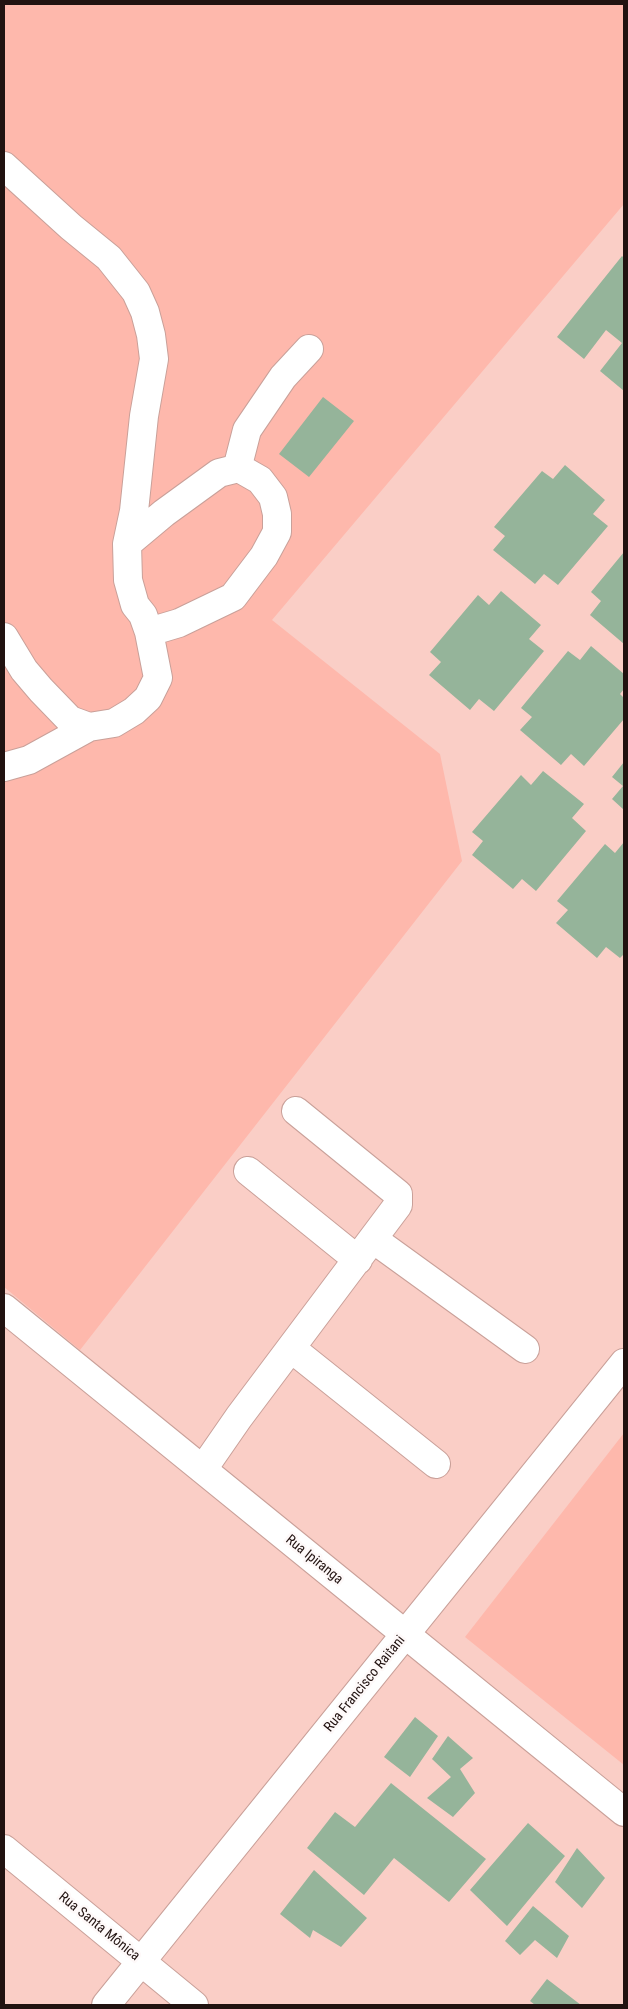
<!DOCTYPE html>
<html>
<head>
<meta charset="utf-8">
<style>
  body { margin:0 }
  #map { position:relative; width:628px; height:2009px; overflow:hidden; background:#facec6; font-family:"Roboto Condensed",sans-serif }
  canvas { display:block }
  .frame { position:absolute; inset:0; border:5px solid #211210; pointer-events:none }
</style>
</head>
<body>
<div id="map">
<canvas width="628" height="2009"></canvas>
<div class="frame"></div>
</div>
<script>
const ctx = document.querySelector('canvas').getContext('2d');
ctx.lineJoin = 'round';
function fillPath(path, color) {
  ctx.fillStyle = color;
  ctx.fill(path, 'evenodd');
}
function poly(rows) {
  const path = new Path2D();
  for (const r of rows) {
    path.moveTo(r[0], r[1]);
    for (let i = 2; i < r.length; i += 2) path.lineTo(r[i], r[i + 1]);
  }
  return path;
}
function strokePath(path, color, width, dash) {
  ctx.strokeStyle = color;
  ctx.lineWidth = width;
  ctx.lineCap = dash ? 'butt' : 'round';
  ctx.setLineDash(dash || []);
  ctx.stroke(path);
}
function drawText(font, color, halo, rows, align = 'center') {
  ctx.font = font + ' "Roboto Condensed",sans-serif';
  ctx.lineWidth = 5;
  ctx.setLineDash([]);
  ctx.textBaseline = 'middle';
  ctx.strokeStyle = halo;
  ctx.fillStyle = color;
  for (const [text, x, y, turn = 0] of rows) {
    ctx.save();
    ctx.translate(x, y);
    ctx.rotate((+turn || 0) * Math.PI / 180);
    ctx.textAlign = isNaN(turn) ? turn : align;
    if (halo) ctx.strokeText(text, 0, 0);
    ctx.fillText(text, 0, 0);
    ctx.restore();
  }
}
const green = poly([
  [4,4,624,4,624,204,272,620,440,754,462,861,80,1350,4,1287],
  [624,1433,624,1765,465,1637]
]);
const building = poly([
  [622,256,624,258,624,391,600,371,622,343,606,330,584,359,557,337],
  [323,397,354,421,309,477,279,454],
  [565,465,605,500,593,514,608,526,558,585,544,574,535,584,493,550,505,536,494,527,542,471,553,479],
  [624,552,624,644,590,615,601,601,591,592],
  [501,591,541,625,529,639,544,651,494,711,479,699,470,710,429,675,441,662,430,652,478,595,489,605],
  [591,646,624,674,624,689,620,694,624,698,624,719,584,766,571,754,561,765,520,730,532,717,521,708,568,651,580,660],
  [624,762,624,810,612,799,623,786,612,777],
  [543,771,584,804,572,818,586,831,536,891,522,879,513,889,472,855,483,841,472,832,521,775,531,785],
  [624,842,624,954,620,958,606,947,597,958,556,923,568,910,557,901,605,844,615,853],
  [415,1717,438,1736,410,1777,384,1757],
  [448,1736,473,1758,460,1769,475,1793,453,1817,427,1798,451,1777,432,1759],
  [391,1783,486,1859,449,1902,394,1858,364,1895,307,1848,335,1812,355,1827],
  [528,1823,565,1856,507,1926,470,1890],
  [577,1848,605,1878,582,1908,555,1882],
  [314,1870,367,1918,341,1947,313,1930,310,1938,280,1914],
  [533,1906,569,1936,557,1958,535,1940,520,1955,505,1941],
  [547,1979,581,2005,535,2005,530,2001]
]);
const minor = poly([
  [4,166,71,227,109,258,136,292,145,312,151,335,154,359,144,416,134,511,127,544,128,580,135,605,143,615,149,632,158,678,148,698,134,711,114,723,89,727,70,720,41,690,24,670,4,637],
  [237,469,247,430,283,377,309,349],
  [127,544,164,513,219,473,239,468,260,480,273,497,277,514,277,532,264,556,233,597,179,623,149,632],
  [4,767,29,760,89,727],
  [248,1171,358,1260],
  [373,1239,525,1349],
  [292,1349,436,1464],
  [203,1469,239,1417,398,1205,398,1194,296,1111],
  [405,1634,624,1812],
  [4,1849,194,2005]
]);
const major = poly([
  [4,1308,405,1634],
  [106,2005,624,1363]
]);
const streetNames = [
  ["Rua Ipiranga",314,1560,39],
  ["Rua Francisco Raitani",365,1684,-51],
  ["Rua Santa Mônica",99,1927,39]
];
fillPath(green, '#feb8ac');
fillPath(building, '#95b49a');
strokePath(minor, '#c9a099', 30);
strokePath(major, '#c9a099', 30);
strokePath(minor, '#fff', 28);
strokePath(major, '#fff', 28);
drawText('14px', '#211210', '#fef9f9', streetNames);
</script>
</body>
</html>
